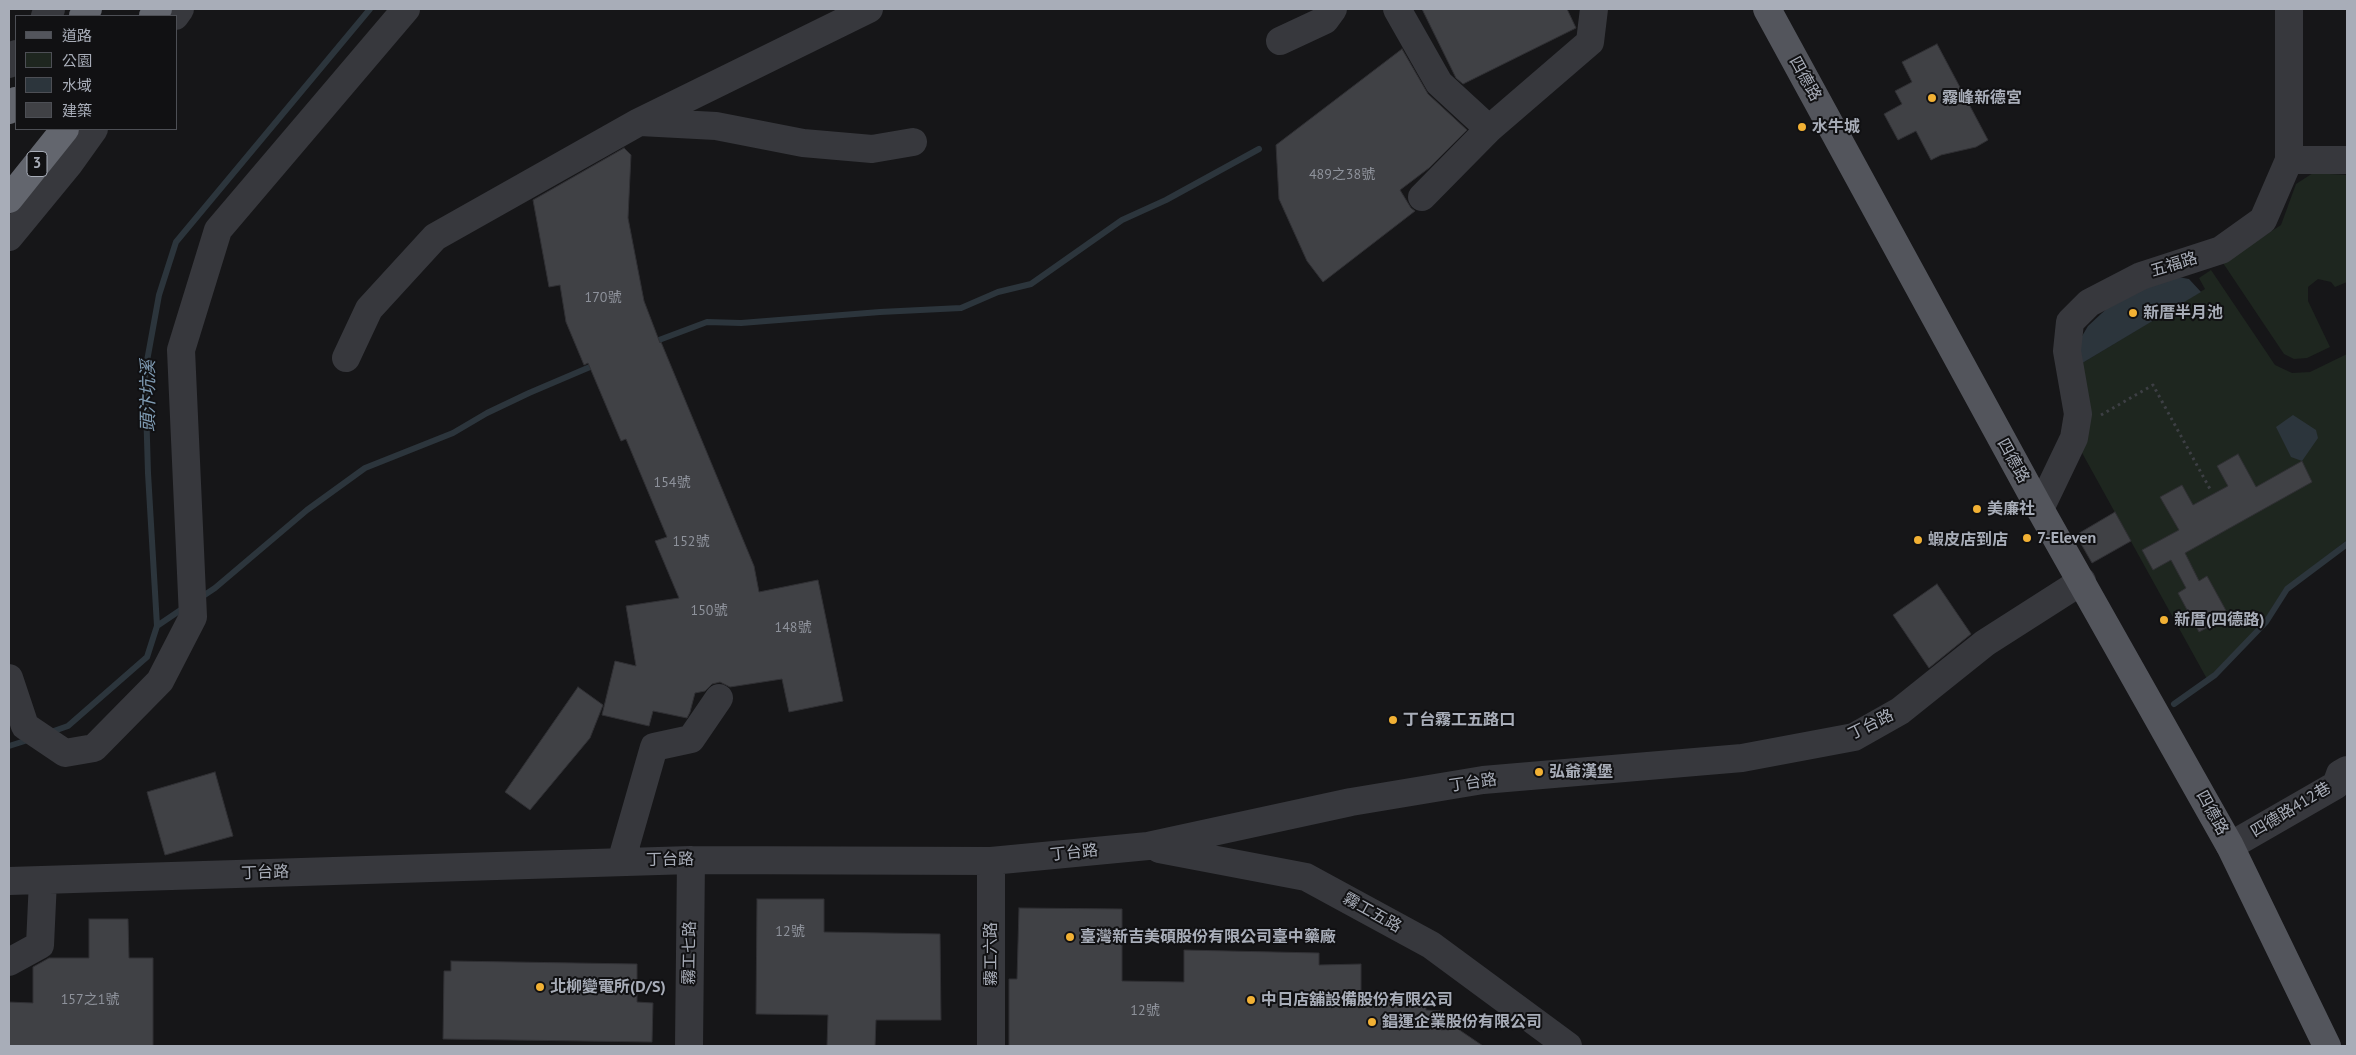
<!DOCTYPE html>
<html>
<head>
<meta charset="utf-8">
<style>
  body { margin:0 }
  #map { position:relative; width:2356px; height:1055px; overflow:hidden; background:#161618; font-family:"PT Sans","Noto Sans TC",sans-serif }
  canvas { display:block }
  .frame { position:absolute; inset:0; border:10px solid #a8adb8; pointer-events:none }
  .legend { position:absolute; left:15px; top:15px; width:162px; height:115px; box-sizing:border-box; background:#111113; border:1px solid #4d4f55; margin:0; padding:6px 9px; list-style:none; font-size:15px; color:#a8adb8 }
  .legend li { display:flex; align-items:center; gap:10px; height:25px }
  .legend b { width:25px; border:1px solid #4d4f55 }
</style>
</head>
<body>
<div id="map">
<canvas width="2356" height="1055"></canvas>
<div class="frame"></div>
<ul class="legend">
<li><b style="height:6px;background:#53555c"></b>道路</li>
<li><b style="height:14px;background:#1e261f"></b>公園</li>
<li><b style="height:14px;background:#2c353c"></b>水域</li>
<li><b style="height:14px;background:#404145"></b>建築</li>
</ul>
</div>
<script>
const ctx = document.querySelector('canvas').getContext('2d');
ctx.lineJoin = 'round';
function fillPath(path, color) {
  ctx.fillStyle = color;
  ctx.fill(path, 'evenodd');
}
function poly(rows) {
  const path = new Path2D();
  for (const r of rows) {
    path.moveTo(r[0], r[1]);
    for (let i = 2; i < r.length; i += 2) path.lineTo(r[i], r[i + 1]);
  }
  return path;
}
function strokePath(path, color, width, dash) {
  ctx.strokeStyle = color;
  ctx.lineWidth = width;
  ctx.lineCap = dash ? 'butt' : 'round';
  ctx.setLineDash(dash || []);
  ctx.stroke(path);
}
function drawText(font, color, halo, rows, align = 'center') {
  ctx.font = font + ' "PT Sans","Noto Sans TC",sans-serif';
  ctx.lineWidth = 4;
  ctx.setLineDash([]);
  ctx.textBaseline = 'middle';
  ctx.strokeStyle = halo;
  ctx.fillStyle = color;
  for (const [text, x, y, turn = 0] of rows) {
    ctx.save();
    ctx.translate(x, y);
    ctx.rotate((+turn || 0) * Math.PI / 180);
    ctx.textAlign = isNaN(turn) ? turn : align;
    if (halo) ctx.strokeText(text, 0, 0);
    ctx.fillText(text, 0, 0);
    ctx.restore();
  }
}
const green = poly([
  [2313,173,2347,175,2347,282,2335,287,2331,282,2318,279,2308,287,2308,301,2330,347,2307,358,2294,359,2284,354,2223,263,2281,225,2296,184],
  [2211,270,2275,365,2292,373,2310,372,2347,354,2347,540,2284,589,2261,625,2207,679,2081,451,2074,368,2205,289,2199,278]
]);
const water = poly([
  [2173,276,2189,279,2201,292,2074,368,2072,353,2088,326,2115,301],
  [2293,415,2316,430,2318,438,2302,461,2291,457,2276,427]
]);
const stream = poly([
  [651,343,707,322,741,323,880,312,961,308,998,292,1031,284,1122,220,1166,200,1259,149],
  [200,598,215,588,307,510,365,468,453,433,487,413,529,393,597,364],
  [157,626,185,607],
  [2174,704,2215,675,2266,622,2287,589,2347,544],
  [48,733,68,726,147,657,157,626,148,473,145,372,159,295,176,242,370,9],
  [9,746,31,739]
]);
const building = poly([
  [1422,9,1567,9,1576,28,1463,84,1456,78,1422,9],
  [1937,44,1988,140,1976,147,1941,155,1931,160,1916,131,1898,140,1884,114,1902,104,1895,91,1912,82,1902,62,1937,44],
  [1402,49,1428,94,1467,130,1429,168,1400,190,1411,208,1415,211,1323,282,1307,261,1279,199,1276,145,1402,49],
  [624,148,631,155,628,218,644,301,660,343,661,342,754,566,759,592,818,580,843,701,789,712,782,679,730,687,720,682,712,684,705,691,695,693,690,712,687,718,653,711,649,726,602,715,615,661,636,666,626,606,679,598,655,541,667,537,626,439,621,441,588,363,584,365,566,322,560,285,549,287,533,200,624,148],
  [2238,454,2256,487,2302,461,2312,482,2185,553,2199,581,2207,576,2229,616,2199,632,2178,593,2186,588,2171,560,2153,570,2142,550,2179,530,2160,497,2182,485,2193,505,2228,486,2217,466,2238,454],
  [2115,512,2131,541,2092,563,2076,535,2115,512],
  [1937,584,1971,634,1929,668,1893,615,1937,584],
  [578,687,603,705,590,738,530,810,505,792,578,687],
  [215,772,233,836,165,855,147,792,215,772],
  [757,899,824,899,824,932,940,934,941,1020,876,1020,875,1046,827,1046,828,1015,756,1014,757,899],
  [1019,908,1122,909,1122,981,1184,982,1184,950,1319,953,1319,965,1361,964,1361,998,1426,999,1426,1010,1441,1011,1441,1030,1458,1029,1483,1046,1009,1046,1009,979,1017,979,1019,908],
  [89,919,128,919,129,958,153,958,153,1046,9,1046,9,1002,33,1003,33,967,49,958,89,958,89,919],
  [451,961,637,964,637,1002,653,1003,652,1042,443,1039,444,971,451,971,451,961]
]);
const path = poly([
  [2101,415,2153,385,2210,489]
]);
const minor = poly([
  [1397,9,1439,83,1489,129],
  [45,16,51,9],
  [175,16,180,9],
  [1280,41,1325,20,1333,9],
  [9,64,16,54],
  [640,122,716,126,803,143,872,149,913,142],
  [2289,160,2347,160],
  [1422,197,1489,129,1590,42,1594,9],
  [9,237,69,164,94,129],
  [346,358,369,309,435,237,639,122,869,9],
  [2040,509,2074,438,2078,414,2067,351,2070,322,2089,303,2141,276,2221,250,2263,220,2289,160,2289,9],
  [9,678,25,726,65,753,94,748,160,681,193,617,181,350,218,230,406,9],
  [2230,846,2336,785,2340,774,2347,770],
  [1159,849,1306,877,1431,945,1568,1046],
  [991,861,991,1046],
  [621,862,654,747,691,739,719,698],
  [9,881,691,860,991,861,1148,846,1351,802,1483,780,1742,758,1854,737,1900,711,1985,643,2082,581],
  [9,962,40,945,43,880],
  [689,1046,691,860]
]);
const major = poly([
  [1767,9,2040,509,2230,846,2327,1046]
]);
const highway = poly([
  [83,16,88,9],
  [153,16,158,9],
  [9,110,16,101],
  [9,199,65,129]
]);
const markers = [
  [1932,98,5,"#f2b134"],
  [1802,127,5,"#f2b134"],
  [2133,313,5,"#f2b134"],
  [1977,509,5,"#f2b134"],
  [2027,538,5,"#f2b134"],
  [1918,540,5,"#f2b134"],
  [2164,620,5,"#f2b134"],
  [1393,720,5,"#f2b134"],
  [1539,772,5,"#f2b134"],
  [1070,937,5,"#f2b134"],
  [540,987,5,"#f2b134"],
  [1251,1000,5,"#f2b134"],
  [1372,1022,5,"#f2b134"]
];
const numberNames = [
  ["489之38號",1342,175],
  ["170號",603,298],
  ["154號",672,483],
  ["152號",691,542],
  ["150號",709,611],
  ["148號",793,628],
  ["12號",790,932],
  ["157之1號",90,1000],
  ["12號",1145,1011]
];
const shields = [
  [37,164,20]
];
const shieldNames = [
  ["3",37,164]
];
const streetNames = [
  ["四德路",1805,79,61],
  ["五福路",2174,265,-17],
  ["四德路",2013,461,61],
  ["丁台路",1871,725,-26],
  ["丁台路",1473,783,-8],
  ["四德路412巷",2291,810,-31],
  ["四德路",2212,813,61],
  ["丁台路",1074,853,-6],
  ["丁台路",670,860,-1],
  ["丁台路",265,873,-2],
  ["霧工五路",1372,913,29],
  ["霧工七路",690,953,-89],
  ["霧工六路",991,954,-90]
];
const poiNames = [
  ["霧峰新德宮",1942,98],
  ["水牛城",1812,127],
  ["新厝半月池",2143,313],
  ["美廉社",1987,509],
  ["7-Eleven",2037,538],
  ["蝦皮店到店",1928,540],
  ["新厝(四德路)",2174,620],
  ["丁台霧工五路口",1403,720],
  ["弘爺漢堡",1549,772],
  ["臺灣新吉美碩股份有限公司臺中藥廠",1080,937],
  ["北柳變電所(D/S)",550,987],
  ["中日店舖設備股份有限公司",1261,1000],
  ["錩運企業股份有限公司",1382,1022]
];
const waterNames = [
  ["頭汴坑溪",149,396,-90]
];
fillPath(green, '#1e261f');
fillPath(water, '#2c353c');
strokePath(stream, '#2c353c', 6);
fillPath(building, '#404145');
strokePath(building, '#303034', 1);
strokePath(path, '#3d3f44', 3, [2.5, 4]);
strokePath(minor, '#37383d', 28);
strokePath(major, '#53555c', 28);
strokePath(highway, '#63666e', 28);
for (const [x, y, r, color] of markers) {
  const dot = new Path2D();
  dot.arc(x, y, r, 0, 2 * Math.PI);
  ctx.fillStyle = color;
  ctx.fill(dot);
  strokePath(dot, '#111113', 2);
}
drawText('14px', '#8e929b', null, numberNames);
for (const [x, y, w] of shields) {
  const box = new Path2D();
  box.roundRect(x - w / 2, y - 12.5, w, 25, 4);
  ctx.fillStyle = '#111113';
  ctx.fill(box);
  strokePath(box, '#a8adb8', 1);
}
drawText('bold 15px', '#a8adb8', null, shieldNames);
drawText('16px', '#a8adb8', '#111113', streetNames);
drawText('bold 16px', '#a8adb8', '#111113', poiNames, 'left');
drawText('italic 18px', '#7f9bb3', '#111113', waterNames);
</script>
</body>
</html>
